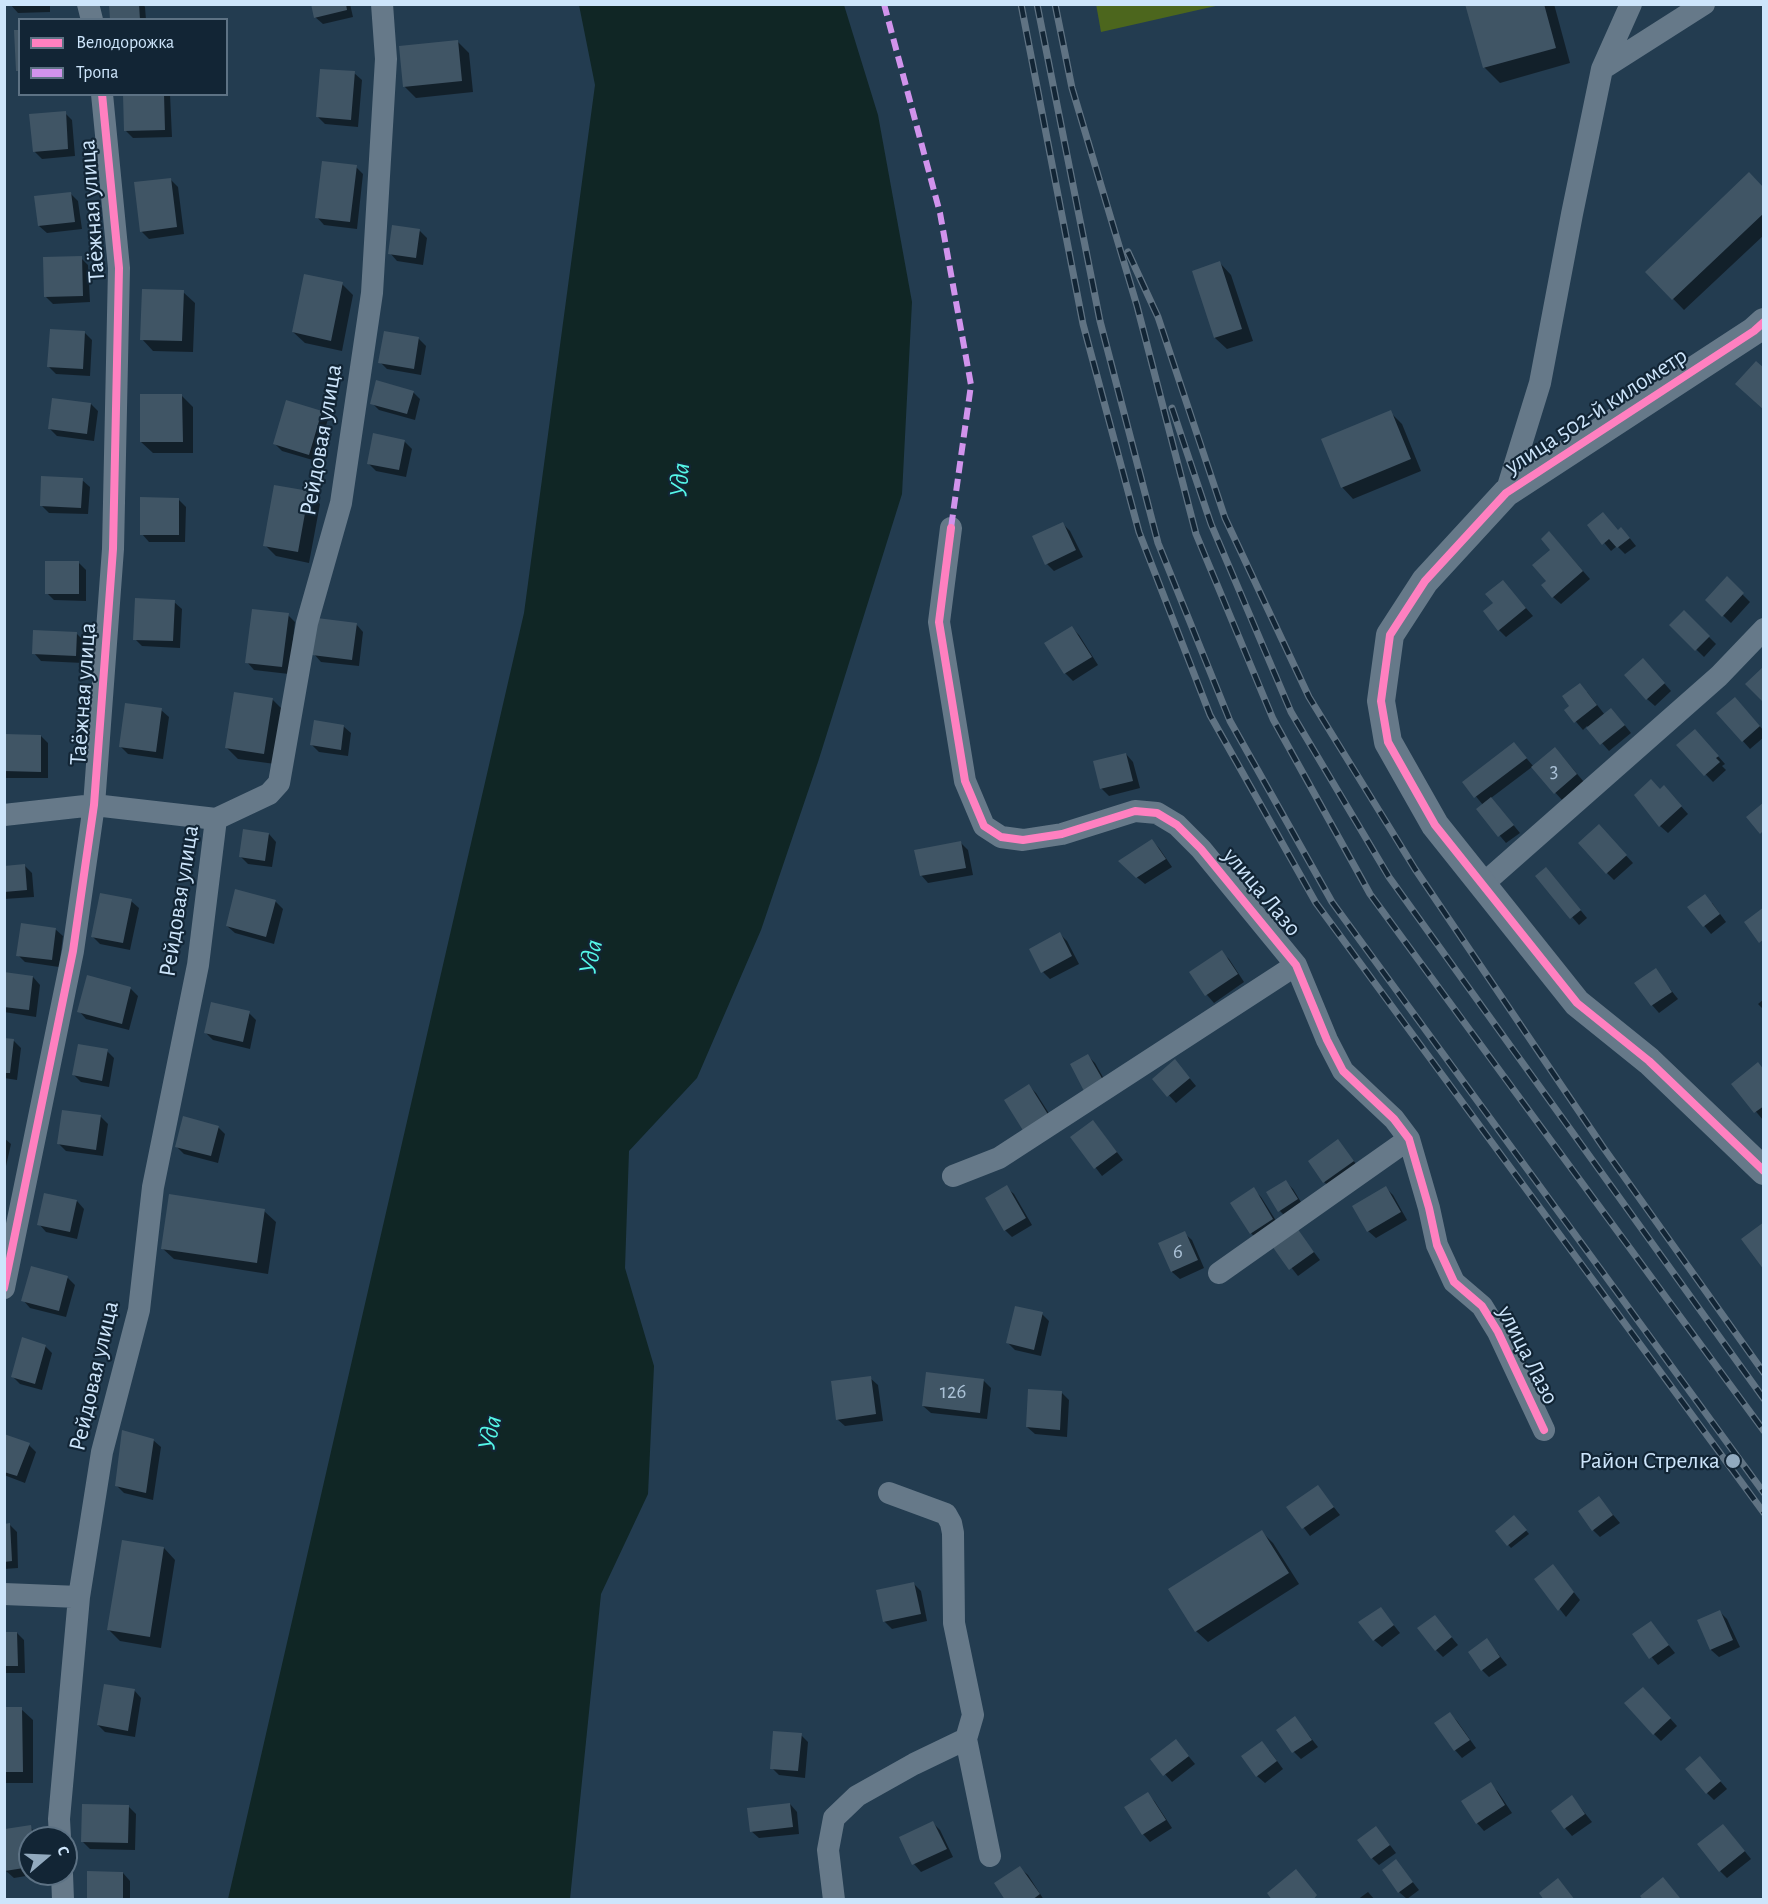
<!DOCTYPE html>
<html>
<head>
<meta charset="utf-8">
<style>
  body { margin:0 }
  #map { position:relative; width:1768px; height:1904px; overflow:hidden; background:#233c50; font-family:"Alegreya Sans",sans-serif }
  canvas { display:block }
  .frame { position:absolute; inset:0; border:6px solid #cde5fb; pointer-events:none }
  .legend { position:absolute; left:18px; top:18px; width:210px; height:78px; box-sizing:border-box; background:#122535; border:2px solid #5d7284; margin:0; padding:8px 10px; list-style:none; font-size:18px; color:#cde5fb }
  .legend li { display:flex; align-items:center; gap:12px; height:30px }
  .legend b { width:30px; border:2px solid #5d7284 }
  .north { position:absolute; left:18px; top:1826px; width:60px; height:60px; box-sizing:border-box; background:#122535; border:2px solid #5d7284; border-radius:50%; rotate:71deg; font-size:16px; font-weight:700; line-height:24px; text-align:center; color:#cde5fb }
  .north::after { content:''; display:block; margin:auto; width:21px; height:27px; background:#92aabf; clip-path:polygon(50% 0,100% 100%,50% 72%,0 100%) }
</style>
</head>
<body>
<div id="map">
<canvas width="1768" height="1904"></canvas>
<div class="frame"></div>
<ul class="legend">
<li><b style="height:8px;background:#ff80c0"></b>Велодорожка</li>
<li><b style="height:8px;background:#d193ec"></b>Тропа</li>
</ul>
<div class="north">С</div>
</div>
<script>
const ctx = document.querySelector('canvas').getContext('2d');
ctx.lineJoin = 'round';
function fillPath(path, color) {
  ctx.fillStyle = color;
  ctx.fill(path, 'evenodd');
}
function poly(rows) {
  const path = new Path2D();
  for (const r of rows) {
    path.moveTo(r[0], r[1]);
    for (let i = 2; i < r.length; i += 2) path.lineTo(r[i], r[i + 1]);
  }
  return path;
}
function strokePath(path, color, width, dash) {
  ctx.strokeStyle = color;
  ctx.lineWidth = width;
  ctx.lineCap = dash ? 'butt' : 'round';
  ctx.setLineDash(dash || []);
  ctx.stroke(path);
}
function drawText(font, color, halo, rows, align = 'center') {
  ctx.font = font + ' "Alegreya Sans",sans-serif';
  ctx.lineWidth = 4.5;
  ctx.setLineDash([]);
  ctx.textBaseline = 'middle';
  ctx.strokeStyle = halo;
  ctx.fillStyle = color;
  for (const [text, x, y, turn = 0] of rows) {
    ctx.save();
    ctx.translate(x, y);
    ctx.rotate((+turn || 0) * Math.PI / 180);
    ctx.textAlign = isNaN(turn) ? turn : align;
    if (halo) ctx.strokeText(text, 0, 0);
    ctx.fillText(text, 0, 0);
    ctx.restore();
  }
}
const green = poly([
  [1096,4,1220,4,1220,5,1101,32]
]);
const water = poly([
  [579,5,844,5,878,115,912,302,902,494,818,762,761,930,697,1078,629,1151,625,1268,654,1366,648,1494,601,1594,570,1899,228,1899,524,613,595,85]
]);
const shadow = poly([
  [10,4,50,4,50,12,18,13],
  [110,4,143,4,145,7,146,20,111,20],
  [312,4,350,4,353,17,323,24,315,17],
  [1467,4,1554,4,1570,63,1500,83,1484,67],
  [457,41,469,53,473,92,416,98,404,86],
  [354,73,362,80,358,127,325,124,318,117],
  [124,94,170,94,172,137,133,138,125,130],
  [65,113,72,120,75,156,42,159,34,151],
  [356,167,363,174,357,229,324,225,317,217],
  [170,179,178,187,184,234,149,239,141,231],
  [1764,189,1764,235,1684,310,1647,272],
  [71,194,78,201,82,229,47,233,39,226],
  [420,231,427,238,423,265,397,261,390,253],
  [81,258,88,265,90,302,53,304,45,296],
  [1220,263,1231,275,1253,341,1227,349,1215,338,1194,272],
  [342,284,353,295,342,351,305,343,293,332],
  [183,292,195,303,193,352,153,351,142,339],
  [85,333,92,340,90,376,56,374,48,366],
  [418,338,426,346,421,375,387,369,380,362],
  [413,392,420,399,415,420,379,410,372,403],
  [182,396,193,407,193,453,153,453,141,442],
  [91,404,98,411,94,441,57,436,50,429],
  [321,412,328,419,316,461,282,451,274,443],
  [1390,412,1402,424,1421,471,1353,499,1342,487],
  [404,441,412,449,406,477,376,471,368,463],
  [82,480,90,487,88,514,49,513,41,505],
  [308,493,320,504,309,563,276,556,265,545],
  [178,499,186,507,185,542,149,542,142,534],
  [1063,524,1070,531,1083,557,1054,571,1047,564],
  [1589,525,1618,531,1628,536,1636,546,1625,554,1617,546,1611,551],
  [1556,540,1590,579,1561,604,1553,597,1548,581],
  [78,562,86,570,86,601,54,600,47,593],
  [1727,579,1750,602,1731,623,1707,600],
  [1503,582,1533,616,1506,637,1499,630,1495,604],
  [174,602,182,609,180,648,142,646,135,639],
  [1684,612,1716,644,1704,657,1671,625],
  [288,615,295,622,289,674,254,670,247,662],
  [356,624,363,632,359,666,321,662,314,654],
  [1072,628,1079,635,1098,665,1073,681,1065,673,1046,643],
  [76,633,84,641,83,663,41,661,34,653],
  [1650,667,1671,691,1655,706,1647,699],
  [1587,692,1605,715,1618,717,1631,733,1609,751,1587,726,1583,730,1566,710],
  [272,699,284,711,275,764,238,759,226,747],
  [1742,706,1764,731,1764,737,1750,749,1718,713],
  [161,710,169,717,163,759,128,754,120,746],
  [343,726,351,733,348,756,319,752,312,745],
  [4,735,41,736,48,743,48,778,4,778],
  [1702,738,1725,764,1722,766,1726,770,1713,782,1678,746],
  [1514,744,1534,767,1562,756,1584,782,1562,800,1532,767,1491,798,1520,833,1506,843,1478,810,1483,805,1464,782],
  [1126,754,1133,762,1140,788,1109,796,1101,788],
  [1660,791,1671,795,1688,814,1668,833,1660,826],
  [269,834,276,842,272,867,248,864,240,856],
  [1606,834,1633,863,1614,880,1607,873],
  [1152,841,1159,848,1172,867,1145,884,1127,869],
  [961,843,968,850,973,875,928,883,921,875],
  [25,866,32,873,34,897,4,899,4,867],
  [1537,877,1553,877,1587,918,1579,925],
  [131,901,139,908,130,950,100,944,92,936],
  [275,901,283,909,274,944,235,933,227,926],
  [1712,903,1726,922,1711,934,1689,907],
  [55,929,63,936,59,967,25,962,18,955],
  [1060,934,1067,941,1079,964,1050,979,1043,972],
  [1221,952,1229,959,1244,982,1214,1003,1207,995,1191,972],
  [1655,970,1678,999,1659,1013,1652,1005],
  [4,974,33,977,40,985,36,1017,4,1012],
  [88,977,131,989,138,996,129,1030,86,1019,79,1011],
  [1764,999,1764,1010,1758,1004],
  [249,1013,256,1020,250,1049,213,1040,206,1033],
  [4,1039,14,1041,21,1048,17,1080,4,1078],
  [107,1051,114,1058,109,1087,81,1082,74,1075],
  [1088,1056,1095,1063,1109,1088,1093,1097],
  [1182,1069,1196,1086,1176,1103,1154,1079],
  [1764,1070,1764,1119,1763,1120,1733,1084],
  [1029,1086,1036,1093,1055,1123,1032,1138],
  [100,1116,108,1124,103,1156,66,1151,59,1144],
  [1093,1121,1123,1160,1102,1176,1072,1137],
  [218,1127,225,1134,218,1163,184,1154,177,1147],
  [4,1138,11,1144,4,1175],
  [1338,1141,1360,1169,1332,1189,1324,1182],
  [1286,1182,1293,1189,1304,1207,1287,1218,1280,1211],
  [1006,1187,1014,1194,1032,1225,1012,1237,1005,1230],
  [1386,1188,1393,1195,1407,1220,1376,1238,1368,1231],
  [1253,1189,1261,1197,1280,1227,1258,1241,1251,1233,1232,1203],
  [77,1201,84,1209,77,1239,46,1232,39,1224],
  [264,1211,276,1222,268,1274,174,1259,162,1248],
  [1297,1230,1320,1260,1298,1276,1274,1246],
  [1184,1233,1192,1240,1204,1268,1180,1279,1172,1272,1160,1244],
  [68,1278,75,1285,66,1317,30,1308,23,1300],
  [1042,1314,1049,1321,1041,1356,1015,1350,1008,1343],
  [45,1346,52,1353,42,1390,20,1384,12,1376],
  [870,1378,878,1385,883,1421,845,1426,837,1419],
  [983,1380,991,1388,987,1419,931,1413,923,1406],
  [1062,1393,1069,1400,1067,1437,1035,1434,1027,1427],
  [4,1436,29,1445,36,1452,25,1483,4,1475],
  [153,1440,161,1447,153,1500,124,1493,116,1485],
  [1318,1487,1340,1515,1310,1536,1288,1507],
  [1599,1498,1620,1523,1600,1537,1593,1530],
  [1517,1520,1529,1534,1511,1548,1497,1532],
  [4,1525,10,1525,17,1532,18,1568,4,1569],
  [1262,1532,1273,1543,1299,1584,1208,1642,1196,1631],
  [164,1548,175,1560,161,1648,120,1641,109,1630],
  [1553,1566,1580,1600,1566,1617,1536,1579],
  [914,1584,921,1591,927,1621,892,1629,884,1621],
  [1381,1609,1400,1633,1382,1647,1374,1640],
  [1720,1612,1727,1619,1740,1647,1719,1657,1711,1650,1699,1621],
  [1435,1617,1458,1645,1443,1657,1436,1650],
  [1651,1623,1675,1653,1658,1665,1634,1635],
  [4,1633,17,1633,24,1640,25,1673,4,1673],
  [1487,1640,1507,1665,1489,1677,1482,1670],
  [134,1690,141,1698,135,1737,105,1732,98,1725],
  [1650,1696,1677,1726,1661,1741,1654,1734],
  [4,1709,21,1709,33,1720,33,1783,4,1783],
  [1450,1714,1457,1721,1476,1748,1462,1758,1455,1750],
  [1295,1718,1318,1747,1301,1759,1294,1752,1278,1730],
  [801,1735,808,1742,805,1778,779,1775,772,1768],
  [1176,1741,1195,1764,1172,1782,1152,1760],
  [1269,1750,1283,1769,1265,1783,1257,1776],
  [1707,1766,1727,1789,1714,1800,1707,1793],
  [1490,1784,1498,1792,1512,1813,1484,1831,1477,1823],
  [1148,1794,1155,1802,1172,1828,1150,1842,1143,1834],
  [1572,1797,1592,1822,1572,1836,1565,1828],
  [790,1804,797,1812,799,1834,759,1838,751,1831],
  [128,1806,136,1814,135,1850,90,1849,83,1842],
  [933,1823,940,1830,953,1857,921,1872,914,1864,901,1837],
  [30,1827,37,1834,38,1838,30,1838,30,1874,38,1874,14,1878,6,1871,4,1831],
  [1730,1833,1751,1859,1727,1878,1720,1871],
  [1383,1836,1396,1853,1379,1865,1372,1858],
  [1396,1861,1419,1890,1407,1899,1399,1892],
  [1020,1868,1028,1875,1044,1900,1007,1900],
  [123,1873,130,1881,130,1900,88,1900],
  [1368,1892,1375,1900,1357,1900],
  [784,1898,809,1898,810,1900,784,1900]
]);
const building = poly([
  [109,4,139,4,140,20,110,20],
  [311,4,346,4,347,10,314,18],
  [1465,4,1544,4,1556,48,1483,68],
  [14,30,20,30,20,71,16,71],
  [458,40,462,81,403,87,399,46],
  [320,69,355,71,351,120,316,117],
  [123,94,164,94,165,130,124,131],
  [66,111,68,149,33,152,29,114],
  [322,161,357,165,350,222,315,218],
  [1749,172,1764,188,1764,213,1672,300,1645,272],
  [171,178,177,227,140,232,134,182],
  [71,192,75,222,38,226,34,196],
  [392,225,420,229,416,258,388,254],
  [82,256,83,296,44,297,43,257],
  [1220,261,1242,329,1214,338,1192,271],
  [304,274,343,282,331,341,292,332],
  [142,289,184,290,182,341,140,340],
  [50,329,85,331,83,369,47,367],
  [384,331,419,337,414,369,378,363],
  [1756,361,1764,368,1764,410,1735,384],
  [376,380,414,391,407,414,370,404],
  [140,394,182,394,183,442,140,442],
  [52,398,91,403,87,434,48,429],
  [286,400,322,411,309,455,273,444],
  [1391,410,1411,459,1341,488,1321,439],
  [373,433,405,440,399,470,367,464],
  [41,476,83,478,81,508,40,506],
  [274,485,309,491,298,552,263,546],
  [140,497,179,498,179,535,140,535],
  [1603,512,1618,530,1621,527,1630,538,1617,548,1609,539,1602,545,1587,525],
  [1063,522,1076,550,1045,565,1032,536],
  [1549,531,1583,571,1552,598,1541,585,1546,581,1532,565,1550,550,1541,539],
  [45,561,79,561,79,594,45,594],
  [1727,576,1744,593,1722,617,1705,600],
  [1503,580,1526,608,1498,631,1483,611,1493,603,1485,594],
  [135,598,175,600,173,641,133,640],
  [252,609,289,613,282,667,245,663],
  [1684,610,1710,636,1695,651,1669,625],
  [317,618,357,623,352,660,312,655],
  [1072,626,1092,657,1064,674,1044,643],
  [33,630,77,632,76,656,32,654],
  [1643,658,1665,683,1646,700,1624,675],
  [1764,666,1764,703,1745,684],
  [1580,683,1597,705,1574,723,1564,710,1569,706,1562,696],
  [234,692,273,698,264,754,225,748],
  [1735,697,1760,726,1742,742,1716,713],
  [125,703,162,708,156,752,119,747],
  [1611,708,1625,725,1600,745,1586,728],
  [314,720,344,725,341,750,310,745],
  [1695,729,1719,756,1716,758,1720,762,1704,776,1676,745],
  [4,734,41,735,41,772,4,771],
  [1514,742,1527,758,1474,798,1462,782],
  [1555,747,1577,774,1554,794,1531,767],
  [1126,753,1133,781,1100,789,1093,761],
  [1651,779,1660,789,1664,785,1682,806,1659,827,1634,795],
  [1491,797,1514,825,1498,837,1476,809],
  [1764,802,1764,830,1760,834,1746,817],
  [1599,824,1627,855,1606,874,1578,843],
  [243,829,269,833,265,861,239,857],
  [1152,839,1166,859,1136,878,1118,861],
  [961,841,966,868,920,876,914,850],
  [25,864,27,890,4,892,4,866],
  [1546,867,1581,910,1570,919,1535,876],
  [235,889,276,900,266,937,226,926],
  [100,893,132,899,123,943,91,937],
  [1705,894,1720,914,1703,927,1687,907],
  [1764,907,1764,939,1759,943,1744,922],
  [21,923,56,928,52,960,16,956],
  [1060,932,1072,956,1041,973,1029,949],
  [1222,950,1238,974,1205,996,1189,972],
  [1656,968,1672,992,1651,1006,1634,983],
  [4,972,33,976,29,1010,4,1007],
  [87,975,131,987,122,1024,77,1012],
  [211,1002,250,1011,243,1042,204,1033],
  [4,1038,14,1039,10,1073,4,1073],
  [78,1044,108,1049,102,1081,72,1075],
  [1088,1054,1103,1080,1084,1091,1070,1064],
  [1175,1059,1190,1078,1167,1097,1152,1079],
  [1758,1062,1764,1070,1764,1106,1754,1113,1731,1084],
  [1029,1084,1049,1116,1024,1132,1004,1100],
  [62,1110,101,1115,96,1150,57,1144],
  [183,1116,219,1126,211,1156,175,1147],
  [1093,1120,1117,1152,1094,1169,1070,1137],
  [1338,1139,1354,1161,1323,1183,1308,1161],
  [1286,1180,1298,1199,1278,1212,1266,1192],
  [1007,1185,1026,1218,1004,1231,985,1198],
  [1386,1186,1401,1212,1367,1232,1352,1206],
  [1254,1187,1273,1219,1250,1234,1230,1203],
  [44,1193,77,1200,70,1232,37,1225],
  [169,1194,265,1209,257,1263,161,1249],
  [1764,1222,1764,1270,1741,1239],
  [1297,1228,1314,1252,1289,1270,1272,1246],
  [1185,1231,1198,1260,1171,1272,1158,1243],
  [31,1266,68,1276,59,1311,21,1301],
  [1015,1306,1043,1312,1034,1350,1006,1343],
  [22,1337,46,1345,35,1384,11,1377],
  [926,1372,984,1379,980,1413,922,1406],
  [871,1376,876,1414,836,1420,831,1381],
  [1028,1389,1062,1391,1060,1430,1026,1427],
  [122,1430,154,1439,146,1493,115,1486],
  [4,1434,30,1443,17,1476,4,1472],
  [1318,1485,1334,1507,1302,1529,1286,1507],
  [1599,1496,1613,1515,1592,1531,1578,1511],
  [1514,1515,1527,1530,1507,1546,1495,1531],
  [10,1523,12,1561,4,1562,4,1524],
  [1262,1530,1289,1573,1195,1632,1168,1589],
  [122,1540,164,1547,150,1637,107,1630],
  [1553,1564,1574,1592,1558,1611,1534,1579],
  [914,1582,921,1614,883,1622,876,1590],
  [1381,1607,1394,1625,1373,1641,1358,1622],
  [1720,1610,1733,1640,1710,1650,1697,1620],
  [1435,1615,1452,1637,1435,1651,1417,1628],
  [1651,1621,1669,1645,1649,1659,1632,1634],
  [4,1632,17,1632,18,1666,4,1666],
  [1487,1638,1500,1657,1481,1671,1468,1652],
  [104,1684,135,1689,128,1731,97,1725],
  [1643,1687,1671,1718,1653,1735,1624,1703],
  [4,1707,22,1707,23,1772,4,1772],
  [1450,1712,1470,1740,1454,1751,1434,1723],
  [1295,1716,1312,1740,1292,1753,1276,1730],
  [773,1731,802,1733,798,1771,770,1769],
  [1176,1739,1189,1756,1163,1776,1150,1759],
  [1262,1741,1277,1761,1256,1777,1241,1756],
  [1700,1756,1721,1781,1706,1794,1685,1769],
  [1491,1782,1505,1805,1476,1824,1461,1801],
  [1148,1792,1166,1820,1142,1835,1124,1807],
  [1572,1795,1585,1814,1564,1829,1551,1811],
  [790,1803,793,1827,750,1832,747,1808],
  [82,1804,129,1805,128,1843,81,1842],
  [933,1821,947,1849,912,1865,899,1837],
  [1723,1824,1745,1851,1719,1872,1697,1844],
  [31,1825,33,1838,30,1838,30,1867,5,1871,5,1829],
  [1376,1826,1390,1845,1371,1859,1357,1840],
  [1396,1859,1413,1882,1398,1893,1382,1870],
  [1020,1866,1040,1894,1032,1900,1005,1900,994,1883],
  [1296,1869,1317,1895,1313,1900,1272,1900,1267,1893],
  [87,1871,123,1872,123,1900,87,1900],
  [1663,1877,1680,1898,1678,1900,1643,1900,1640,1896],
  [1558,1878,1575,1900,1544,1900,1539,1893]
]);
const minor = poly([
  [88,4,92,20],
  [1602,69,1631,4],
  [1506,493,1540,383,1572,214,1602,69,1704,4],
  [951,528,939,622,965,781,984,826,1001,837,1023,840,1062,834,1135,811,1157,813,1177,825,1201,849,1296,965,1327,1040,1343,1071,1394,1119,1409,1139,1429,1208,1437,1245,1454,1282,1482,1306,1498,1332,1544,1430],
  [4,815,94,805,216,819],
  [216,819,269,794,279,783,307,623,341,503,372,293,386,59,382,4],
  [1482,885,1719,676,1764,629],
  [953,1176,999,1158,1296,965],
  [1219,1273,1409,1139],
  [4,1288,73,951,94,805,113,549,119,268,102,94],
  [4,1594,79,1597],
  [966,1739,990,1856],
  [60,1838,59,1819,79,1597,102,1452,139,1310,153,1187,198,965,216,819],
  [62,1874,63,1900],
  [834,1900,828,1850,834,1818,857,1796,914,1764,966,1739,973,1715,954,1623,953,1533,951,1523,946,1514,889,1493]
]);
const tertiary = poly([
  [1764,322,1754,331,1506,493,1425,581,1390,635,1381,701,1388,742,1435,825,1577,1003,1649,1061,1764,1171]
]);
const rail = poly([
  [1021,4,1083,324,1139,532,1210,715,1316,903,1764,1513],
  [1037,4,1100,321,1158,543,1230,721,1332,902,1764,1493],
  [1055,4,1072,88,1137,306,1196,534,1273,719,1370,894,1764,1431],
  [1128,252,1158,317,1225,518,1309,697,1415,869,1603,1147,1764,1373],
  [1172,408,1211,524,1291,712,1389,877,1764,1399]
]);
const quiet = poly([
  [884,4,940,213,971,385,951,528]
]);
const cycleway = poly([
  [1764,322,1754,331,1506,493,1425,581,1390,635,1381,701,1388,742,1435,825,1577,1003,1649,1061,1764,1171],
  [951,528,939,622,965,781,984,826,1001,837,1023,840,1062,834,1135,811,1157,813,1177,825,1201,849,1296,965,1327,1040,1343,1071,1394,1119,1409,1139,1429,1208,1437,1245,1454,1282,1482,1306,1498,1332,1544,1430],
  [4,1288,73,951,94,805,113,549,119,268,102,94]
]);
const markers = [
  [1733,1461,8,"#92aabf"]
];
const numberNames = [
  ["3",1554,771],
  ["6",1178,1252],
  ["126",953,1392]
];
const streetNames = [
  ["Таёжная улица",92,211,-94],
  ["улица 502-й километр",1596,411,-33],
  ["Рейдовая улица",321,440,-80],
  ["Таёжная улица",83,694,-86],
  ["улица Лазо",1262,892,50],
  ["Рейдовая улица",179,901,-81],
  ["улица Лазо",1528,1355,63],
  ["Рейдовая улица",94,1376,-77]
];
const poiNames = [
  ["Район Стрелка",1720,1461]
];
const waterNames = [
  ["Уда",680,480,-85],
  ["Уда",591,957,-78],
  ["Уда",490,1433,-78]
];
fillPath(green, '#4c661d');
fillPath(water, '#102625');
fillPath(shadow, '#0007');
fillPath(building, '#405565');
strokePath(minor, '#667989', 22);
strokePath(tertiary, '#667989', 28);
strokePath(rail, '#607383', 7);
strokePath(rail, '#122535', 4.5, [14]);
strokePath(quiet, '#d193ec', 6, [12, 6]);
strokePath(cycleway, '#ff80c0', 8);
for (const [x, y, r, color] of markers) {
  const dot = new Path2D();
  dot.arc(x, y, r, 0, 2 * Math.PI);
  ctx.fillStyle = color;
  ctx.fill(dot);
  strokePath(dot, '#122535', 2);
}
drawText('21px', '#aac1d6', null, numberNames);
drawText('24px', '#cde5fb', '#122535', streetNames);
drawText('24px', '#cde5fb', '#122535', poiNames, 'right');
drawText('italic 26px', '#55f7e8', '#122535', waterNames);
</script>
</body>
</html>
